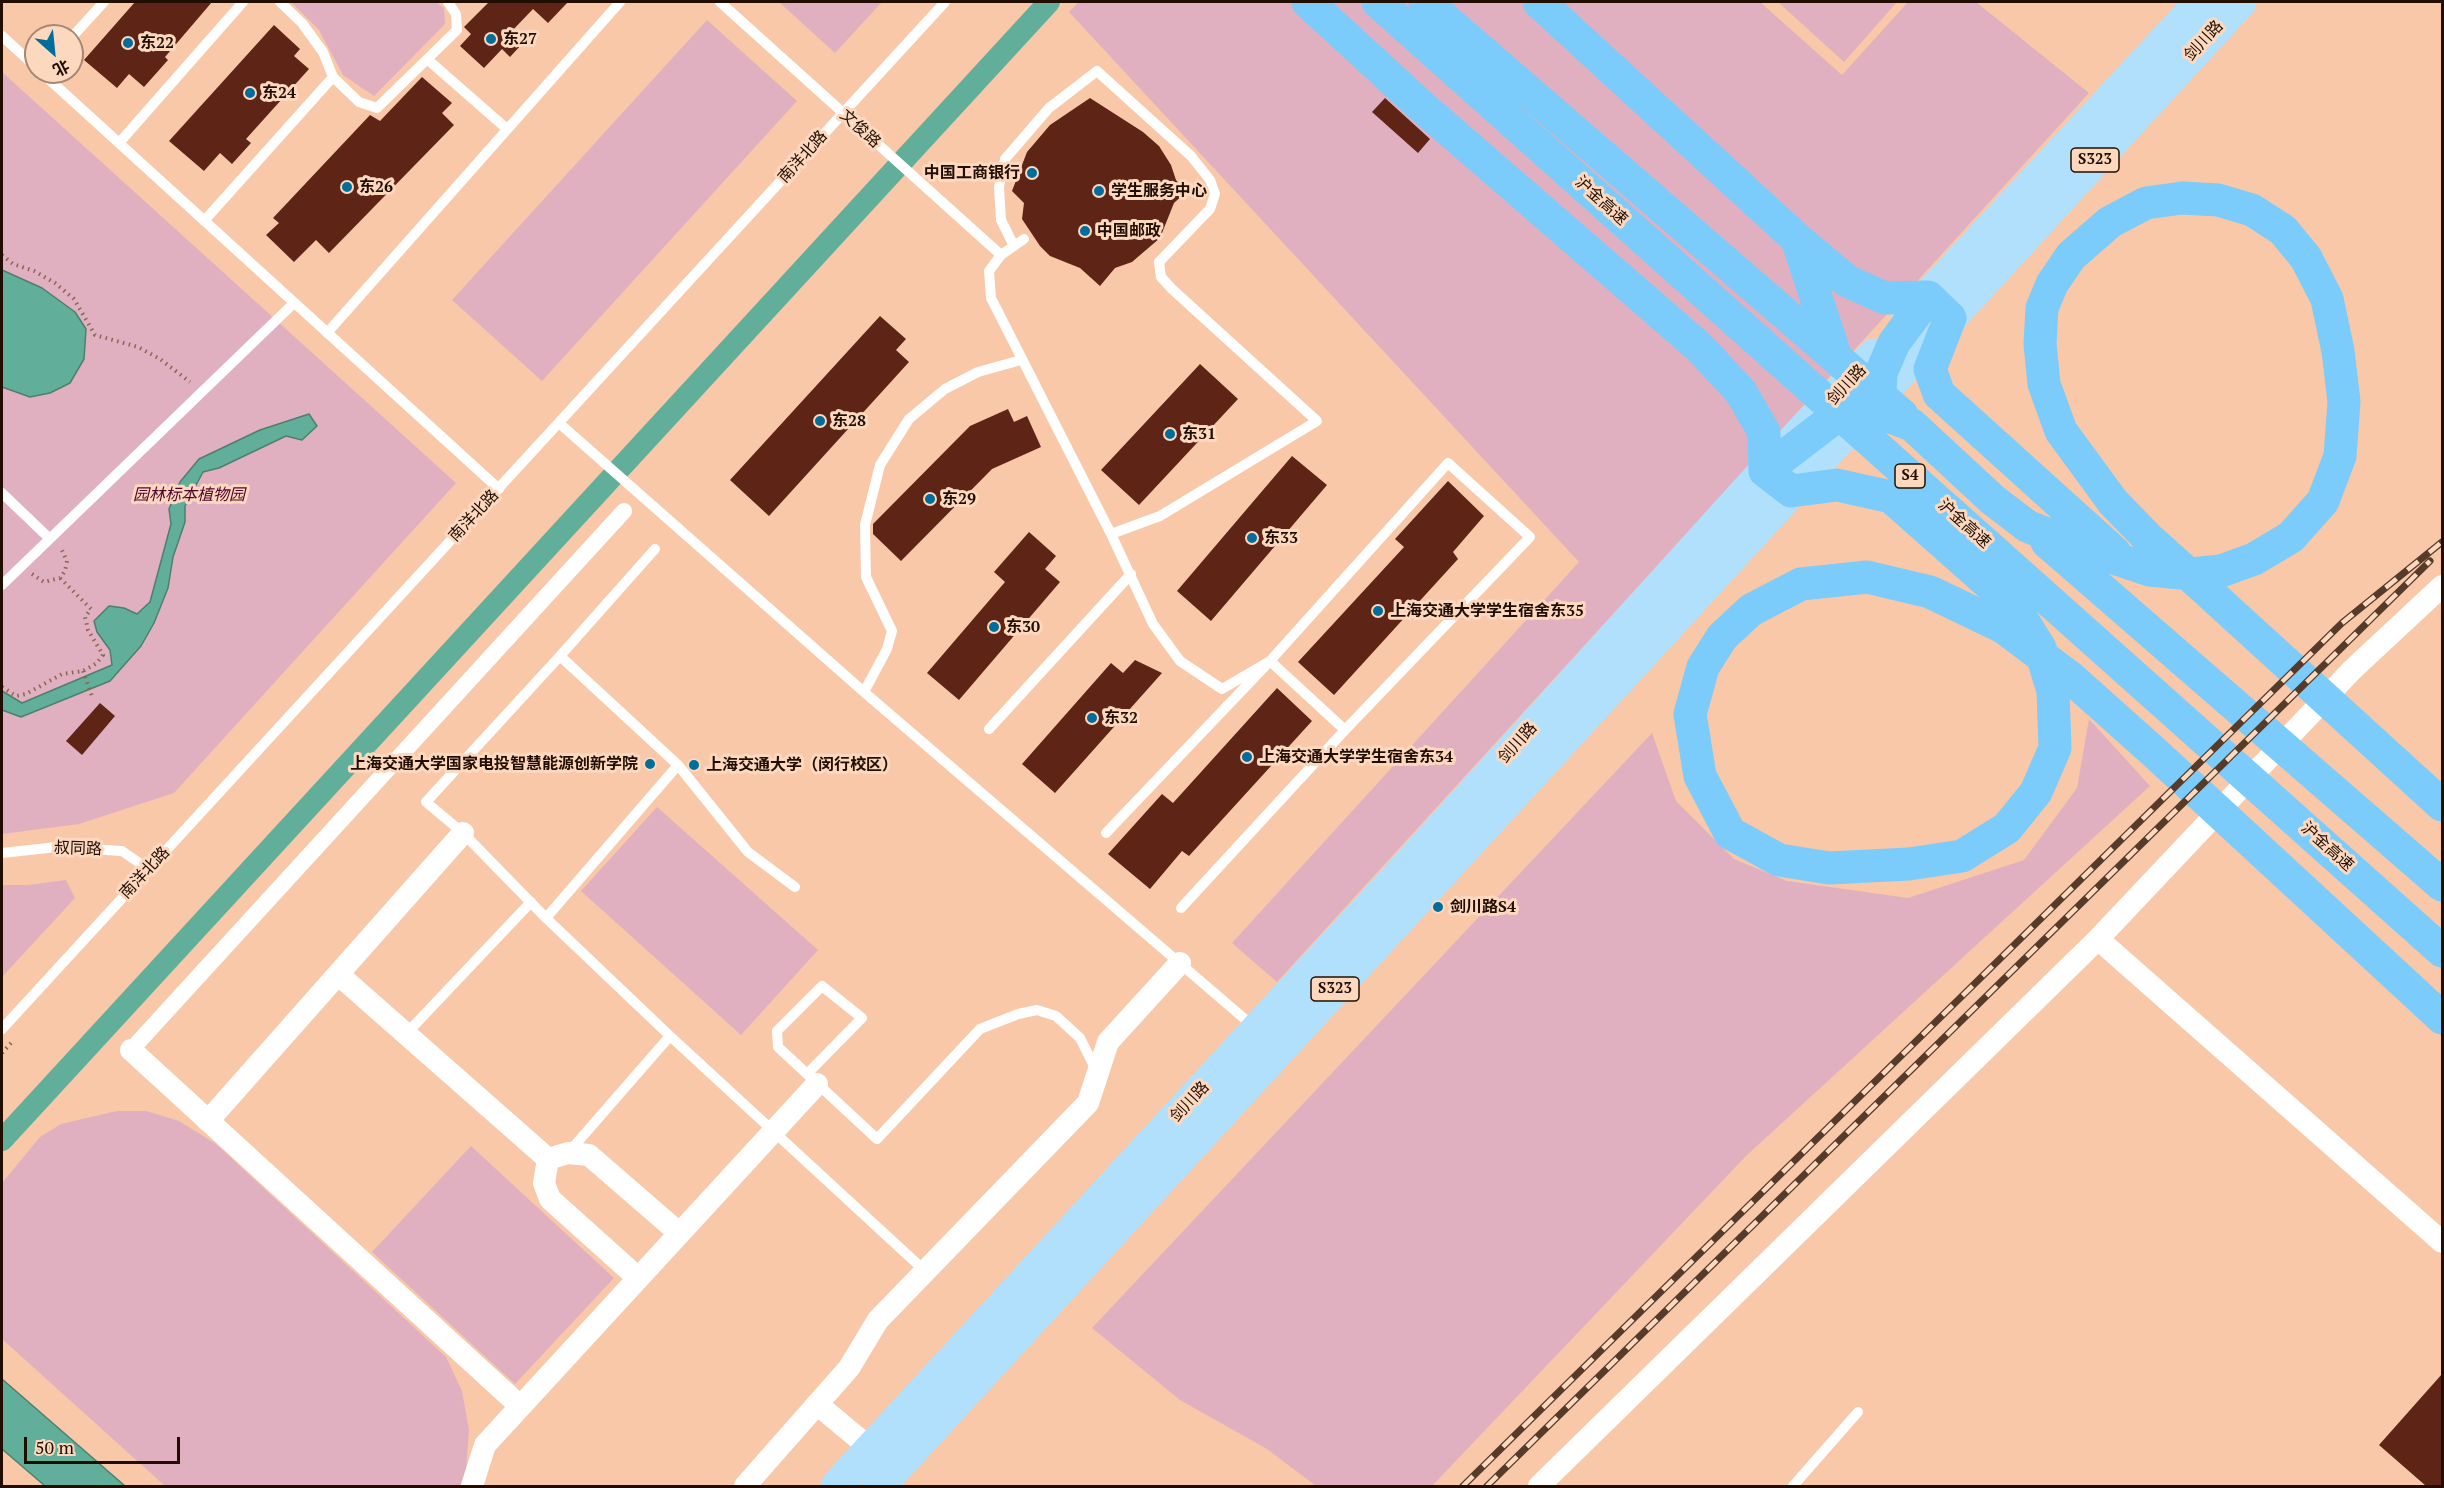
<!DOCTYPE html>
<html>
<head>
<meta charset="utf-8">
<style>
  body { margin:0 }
  #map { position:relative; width:2444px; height:1488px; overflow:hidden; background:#f8c8a8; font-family:"PT Serif","Noto Sans SC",serif }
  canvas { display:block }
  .frame { position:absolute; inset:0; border:3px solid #220e01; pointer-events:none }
  .north { position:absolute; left:24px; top:24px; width:60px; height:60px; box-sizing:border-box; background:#fcd8bf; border:2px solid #a58773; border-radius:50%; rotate:153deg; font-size:16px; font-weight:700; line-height:24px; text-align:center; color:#220e01 }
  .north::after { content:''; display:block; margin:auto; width:21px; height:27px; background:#006d9a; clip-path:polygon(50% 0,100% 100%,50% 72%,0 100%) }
  .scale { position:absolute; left:24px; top:1437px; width:156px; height:27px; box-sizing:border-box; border:3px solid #220e01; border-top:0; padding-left:8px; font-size:18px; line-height:21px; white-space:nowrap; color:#220e01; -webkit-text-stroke:4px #fcd8bf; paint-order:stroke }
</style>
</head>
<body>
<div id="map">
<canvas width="2444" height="1488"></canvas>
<div class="frame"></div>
<div class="north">北</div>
<div class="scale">50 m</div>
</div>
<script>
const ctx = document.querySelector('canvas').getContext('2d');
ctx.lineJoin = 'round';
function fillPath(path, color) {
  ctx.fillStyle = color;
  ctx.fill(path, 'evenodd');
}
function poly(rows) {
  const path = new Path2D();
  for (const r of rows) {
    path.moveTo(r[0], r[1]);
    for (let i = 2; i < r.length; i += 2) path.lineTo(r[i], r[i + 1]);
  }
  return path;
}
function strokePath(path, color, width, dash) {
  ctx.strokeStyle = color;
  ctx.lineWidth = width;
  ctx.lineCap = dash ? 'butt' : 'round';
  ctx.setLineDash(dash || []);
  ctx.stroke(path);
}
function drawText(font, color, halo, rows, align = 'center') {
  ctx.font = font + ' "PT Serif","Noto Sans SC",serif';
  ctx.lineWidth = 6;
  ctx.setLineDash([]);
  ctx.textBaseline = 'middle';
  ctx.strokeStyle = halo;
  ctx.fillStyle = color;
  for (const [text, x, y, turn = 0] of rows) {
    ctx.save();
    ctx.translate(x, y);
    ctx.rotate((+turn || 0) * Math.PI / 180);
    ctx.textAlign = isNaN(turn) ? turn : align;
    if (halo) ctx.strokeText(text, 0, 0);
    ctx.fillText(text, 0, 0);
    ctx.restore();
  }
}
const green = poly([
  [291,2,436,2,444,8,445,24,374,96,343,75,319,30],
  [779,2,882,2,835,53],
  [1079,2,1760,2,1842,75,1908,2,1976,2,2089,93,1277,982,1232,943,1579,562,1069,12],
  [1778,2,1897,2,1844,62],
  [707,20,797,101,542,381,452,300],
  [2,72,456,483,174,793,79,824,2,834],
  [2089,719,2150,786,1746,1156,1432,1486,1316,1486,1267,1449,1180,1400,1092,1328,1652,733,1676,801,1734,859,1787,881,1908,898,2024,860,2077,788],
  [657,807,818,950,741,1035,581,891],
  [66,880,75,898,2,977,2,885,28,885],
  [117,1111,146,1111,179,1121,216,1144,446,1357,462,1391,469,1430,466,1469,460,1486,165,1486,2,1339,2,1183,40,1137,61,1124],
  [471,1146,614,1278,515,1384,372,1252]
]);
const water = poly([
  [2,270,42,288,75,312,86,329,84,359,70,383,50,393,30,397,2,387,2,270],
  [309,414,317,426,302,440,286,436,219,468,203,472,185,506,185,522,173,557,168,588,154,623,141,646,110,681,21,717,2,710,2,691,22,703,112,665,110,650,97,632,94,621,109,606,124,608,137,614,150,602,171,524,169,509,180,482,199,459,260,430,309,414],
  [2,1379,125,1486,45,1486,2,1449,2,1379]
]);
const canal = poly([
  [2,1140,1049,2]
]);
const building = poly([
  [135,2,212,2,165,57,168,60,144,87,129,74,117,88,84,60],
  [489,2,568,2,548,23,533,9,510,33,522,44,510,57,502,49,484,68,460,46,471,34,464,27],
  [274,25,300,49,294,56,309,69,246,139,251,143,232,164,220,153,204,171,169,141],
  [422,77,452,103,442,113,454,125,329,253,316,240,294,262,266,235,279,223,273,218,370,115,380,121],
  [1090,98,1143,132,1159,146,1171,165,1176,180,1186,192,1174,203,1160,238,1132,262,1115,268,1100,286,1080,268,1050,256,1040,246,1022,219,1024,203,1012,191,1027,152,1050,125],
  [1385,98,1430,139,1418,153,1372,112],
  [880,316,906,339,896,350,909,362,769,516,730,480],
  [1200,364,1238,399,1139,505,1101,470],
  [1008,409,1014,422,1027,416,1041,447,992,469,901,561,873,534,873,524,970,426],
  [1292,456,1327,485,1211,621,1177,591],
  [1448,481,1484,516,1453,552,1458,559,1334,695,1298,662,1404,547,1395,539],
  [1029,532,1056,556,1045,569,1060,582,959,700,927,673,1005,582,994,572],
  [1135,660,1162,673,1055,793,1022,764,1111,663,1123,673],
  [1277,688,1312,721,1189,856,1182,851,1150,889,1108,854,1162,794,1173,803],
  [100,703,115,716,82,755,66,741],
  [2442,1374,2442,1486,2426,1486,2379,1445]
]);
const path = poly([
  [2,255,13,264,34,271,55,283,74,299,95,335,138,347,160,359,190,382],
  [32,574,44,582,60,578,65,571,67,561,61,548],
  [83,671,92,696],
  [2,687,16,696,26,694,62,674,83,671,97,663,103,655,88,630,85,617,91,609,60,578],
  [2,1053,11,1043]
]);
const service = poly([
  [280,2,302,23,323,52,333,77,359,102,377,108,457,30,456,14,448,2],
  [720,2,1001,255],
  [2,36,36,67],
  [72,37,104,2],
  [427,59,507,129],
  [41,72,499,489],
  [119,143,243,2],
  [204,221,333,77],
  [1024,239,1001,255,989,271,991,298,1111,534],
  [1014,246,1001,220,999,187,1005,159,1049,108,1097,71,1191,156,1210,180,1215,194,1210,209,1159,262,1161,277,1172,289,1317,421,1160,516,1111,534,1153,624,1180,661,1222,689,1270,661],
  [327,333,620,2],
  [559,423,864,692,1254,1027],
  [2,493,49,538],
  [655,549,560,656,426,802,463,833,546,918,670,1036,925,1271],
  [2,585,294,303],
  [560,656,678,765,748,852,795,887],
  [1270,661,1345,730],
  [864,692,887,649,892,631,866,577,865,525,880,465,909,419,945,389,978,372,1021,360],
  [989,729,1131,574],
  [1106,833,1270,661,1448,463,1530,537,1345,730,1181,908],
  [2,853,57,847,122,851,148,869],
  [546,918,678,765],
  [2,1029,945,2],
  [406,1034,531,902],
  [807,1074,862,1018,822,986,777,1031,778,1047,877,1139,980,1029,1018,1014,1037,1010,1056,1016,1080,1038,1097,1072],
  [568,1153,670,1036],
  [1793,1486,1858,1412]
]);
const pedestrian = poly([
  [131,1050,624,511]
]);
const minor = poly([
  [2098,939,2442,1242],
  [339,975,548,1159],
  [131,1050,520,1406],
  [208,1121,463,833],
  [548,1159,568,1153,589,1155,679,1233],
  [548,1159,544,1183,550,1199,638,1278],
  [817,1404,871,1449],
  [472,1486,485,1445,817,1084],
  [745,1486,849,1368,878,1320,1088,1103,1108,1042,1180,963],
  [1539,1486,2098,939,2352,670,2442,586]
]);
const primary = poly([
  [1909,317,2201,2],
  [837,1486,1402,872,1765,471,1874,355],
  [879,1486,2240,2]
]);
const motorway = poly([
  [1308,2,1420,105,1699,347,1741,392,1764,432,1765,471,1791,491,1837,485,1891,497,2013,605,2040,648,2053,691,2055,748,2036,792,2007,828,1962,856,1909,864,1829,868,1779,860,1730,833,1700,776,1690,714,1703,667,1722,637,1751,610,1801,584,1867,577,1930,592,2003,627,2071,678,2155,753,2442,1018],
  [1378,2,2442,951],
  [1425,2,1902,415],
  [1539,2,1797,239,1847,281,1885,298,1928,297,1950,318],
  [1797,239,1836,358],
  [1950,318,1930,369,1939,394,2115,553],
  [1887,412,1880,394,1881,373,1894,343,1928,297],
  [1765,471,1847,408,1867,408,1912,425,1993,500,2027,526,2066,542,2150,570,2191,574,2221,571,2254,559,2291,537,2323,501,2340,456,2344,402,2338,351,2327,299,2306,258,2283,230,2252,210,2218,200,2182,198,2146,203,2110,222,2071,256,2052,284,2042,308,2040,344,2044,384,2061,431,2113,502,2148,538,2206,590,2442,805],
  [2047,542,2442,885]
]);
const rail = poly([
  [1463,1486,2342,623,2442,542],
  [1487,1486,2430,561]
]);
const markers = [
  [491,39,6,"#006d9a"],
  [128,43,6,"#006d9a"],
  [250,93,6,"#006d9a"],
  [1032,173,6,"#006d9a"],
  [347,187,6,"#006d9a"],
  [1099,191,6,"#006d9a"],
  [1085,231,6,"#006d9a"],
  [820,421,6,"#006d9a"],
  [1170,434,6,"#006d9a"],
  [930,499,6,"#006d9a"],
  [1252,538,6,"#006d9a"],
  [1378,611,6,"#006d9a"],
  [994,627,6,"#006d9a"],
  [1092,718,6,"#006d9a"],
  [1247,757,6,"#006d9a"],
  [650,764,6,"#006d9a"],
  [694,765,6,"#006d9a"],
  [1438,907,6,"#006d9a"]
];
const shields = [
  [2095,160,48],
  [1910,476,30],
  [1335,989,48]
];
const shieldNames = [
  ["S323",2095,160],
  ["S4",1910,476],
  ["S323",1335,989]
];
const poiNames = [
  ["东27",503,39],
  ["东22",140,43],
  ["东24",262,93],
  ["中国工商银行",1020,173,"right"],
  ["东26",359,187],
  ["学生服务中心",1111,191],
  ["中国邮政",1097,231],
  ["东28",832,421],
  ["东31",1182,434],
  ["东29",942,499],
  ["东33",1264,538],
  ["上海交通大学学生宿舍东35",1390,611],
  ["东30",1006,627],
  ["东32",1104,718],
  ["上海交通大学学生宿舍东34",1259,757],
  ["上海交通大学国家电投智慧能源创新学院",638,764,"right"],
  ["上海交通大学（闵行校区）",706,765],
  ["剑川路S4",1450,907]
];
const streetNames = [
  ["剑川路",2204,41,-47],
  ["文俊路",860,129,42],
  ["南洋北路",803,157,-48],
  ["沪金高速",1601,201,42],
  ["剑川路",1847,385,-47],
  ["南洋北路",474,516,-47],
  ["沪金高速",1964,524,42],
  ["剑川路",1518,743,-48],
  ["沪金高速",2327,847,42],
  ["叔同路",78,849,2],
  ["南洋北路",145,873,-47],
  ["剑川路",1190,1102,-47]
];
const parkNames = [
  ["园林标本植物园",189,495]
];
fillPath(green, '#e0b0c1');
fillPath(water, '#61af9b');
strokePath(water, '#4e7f6d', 1.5);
strokePath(canal, '#61af9b', 22);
fillPath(building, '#5e2517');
strokePath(path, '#886751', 4, [1.5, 4.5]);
strokePath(service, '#fff', 10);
strokePath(pedestrian, '#fff', 16);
strokePath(minor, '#fff', 22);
strokePath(primary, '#b0e0fc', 33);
strokePath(motorway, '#7bccfa', 33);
strokePath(rail, '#563b2a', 7);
strokePath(rail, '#fcd8bf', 4.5, [14]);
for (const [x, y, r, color] of markers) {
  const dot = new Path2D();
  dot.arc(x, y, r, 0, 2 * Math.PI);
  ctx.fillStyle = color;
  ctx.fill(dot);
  strokePath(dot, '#fcd8bf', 2);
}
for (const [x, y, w] of shields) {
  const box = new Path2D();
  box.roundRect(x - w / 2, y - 12, w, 24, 4.5);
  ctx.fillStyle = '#fcd8bf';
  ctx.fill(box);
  strokePath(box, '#220e01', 1.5);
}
drawText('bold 15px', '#220e01', null, shieldNames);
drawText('bold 16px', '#220e01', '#fcd8bf', poiNames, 'left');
drawText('16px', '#220e01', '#fcd8bf', streetNames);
drawText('italic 16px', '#50022c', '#fcd8bf', parkNames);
</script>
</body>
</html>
